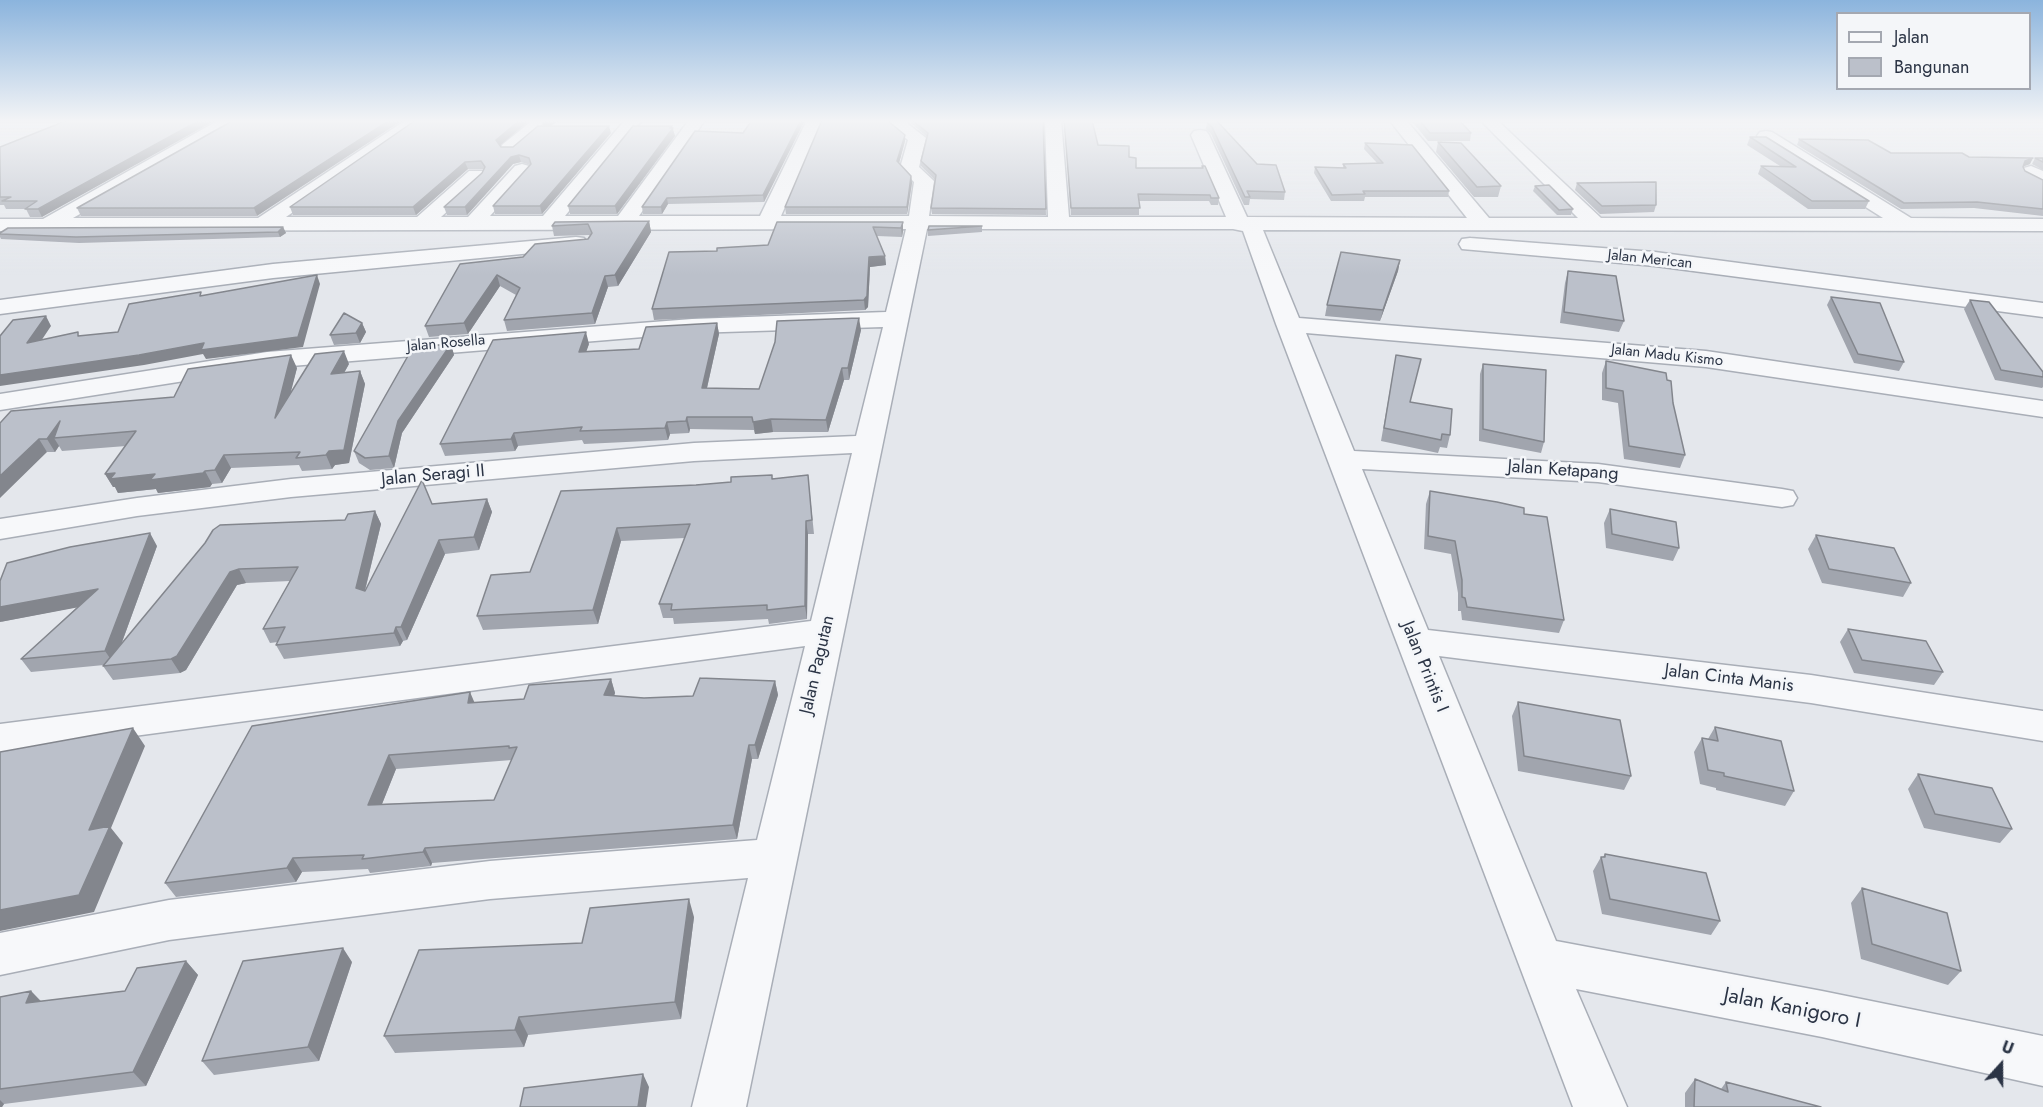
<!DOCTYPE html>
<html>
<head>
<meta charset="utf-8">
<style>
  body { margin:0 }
  #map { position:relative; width:2043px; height:1107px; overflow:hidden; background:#e4e7ec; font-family:Jost,sans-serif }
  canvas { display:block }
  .legend { position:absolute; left:1836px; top:12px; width:195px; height:78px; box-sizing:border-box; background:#f4f6f9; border:2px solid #a4a8b1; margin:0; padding:8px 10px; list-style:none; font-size:18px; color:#2b3445 }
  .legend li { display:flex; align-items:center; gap:12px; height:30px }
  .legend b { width:30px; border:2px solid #a4a8b1 }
  .north { position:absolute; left:1971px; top:1035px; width:60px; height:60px; -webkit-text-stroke:4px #f4f6f9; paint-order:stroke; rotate:21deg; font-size:16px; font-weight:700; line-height:24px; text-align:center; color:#2b3445 }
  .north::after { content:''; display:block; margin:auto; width:21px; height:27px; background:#2b3445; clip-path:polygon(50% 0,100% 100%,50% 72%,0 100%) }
</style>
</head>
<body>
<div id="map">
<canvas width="2043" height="1107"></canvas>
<ul class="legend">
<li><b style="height:8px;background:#f7f8fa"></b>Jalan</li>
<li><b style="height:16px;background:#bbc0ca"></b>Bangunan</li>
</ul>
<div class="north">U</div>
</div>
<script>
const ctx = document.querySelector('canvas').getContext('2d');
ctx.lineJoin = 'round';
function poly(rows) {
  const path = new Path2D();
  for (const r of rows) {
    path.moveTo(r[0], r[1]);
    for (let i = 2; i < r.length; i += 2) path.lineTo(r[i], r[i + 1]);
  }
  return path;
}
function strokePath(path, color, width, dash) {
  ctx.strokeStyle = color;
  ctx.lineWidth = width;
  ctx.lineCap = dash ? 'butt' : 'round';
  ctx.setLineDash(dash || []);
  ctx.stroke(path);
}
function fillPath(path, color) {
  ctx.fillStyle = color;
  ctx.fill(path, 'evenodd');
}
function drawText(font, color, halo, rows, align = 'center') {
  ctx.font = font + ' Jost,sans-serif';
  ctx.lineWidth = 5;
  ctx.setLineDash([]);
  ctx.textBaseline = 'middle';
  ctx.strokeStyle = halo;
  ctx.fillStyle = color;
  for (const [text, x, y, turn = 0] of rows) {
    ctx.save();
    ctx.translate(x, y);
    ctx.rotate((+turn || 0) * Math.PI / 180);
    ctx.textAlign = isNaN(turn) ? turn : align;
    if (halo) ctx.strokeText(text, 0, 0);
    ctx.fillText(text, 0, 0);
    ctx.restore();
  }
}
const street = poly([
  [219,120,239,120,237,124,73,218,258,218,406,120,425,120,286,217,417,217,469,171,483,171,485,175,483,179,441,217,468,217,515,166,522,164,529,166,531,170,490,216,543,216,625,120,642,120,565,216,618,216,689,120,705,120,639,216,760,216,807,120,823,120,781,216,909,216,914,182,900,168,908,140,890,125,893,120,909,120,908,124,926,138,919,167,934,181,929,216,1048,217,1045,120,1061,120,1069,217,1226,217,1191,135,1194,131,1200,130,1206,131,1209,135,1247,217,1467,218,1390,121,1406,120,1489,218,1578,218,1480,120,1497,120,1601,218,1883,218,1760,140,1757,136,1760,132,1766,131,1772,132,1911,218,2043,219,2043,231,1263,230,1299,318,1706,351,2043,401,2043,417,1706,367,1306,333,1354,451,1598,464,1782,489,1793,491,1797,498,1793,505,1782,507,1598,482,1362,469,1428,630,1811,675,2043,711,2043,741,1811,703,1439,656,1556,941,1822,991,2043,1036,2043,1086,1822,1037,1576,989,1627,1107,1573,1107,1276,324,1243,231,1233,229,927,229,746,1107,692,1107,748,878,490,899,169,940,0,975,0,933,169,900,490,861,757,840,805,646,0,754,0,724,811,621,852,453,694,461,291,497,137,516,0,539,0,519,137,498,291,479,694,443,856,436,883,327,692,333,267,368,0,410,0,394,267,352,692,319,886,312,906,229,0,231,0,219,43,219,219,120],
  [533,120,551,120,515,152,503,152,500,148,503,144,533,120],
  [2031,166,2043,171,2043,185,2024,176,2022,172,2024,168,2031,166],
  [576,237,584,238,587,243,584,248,273,278,0,314,0,300,273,264,576,237],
  [1470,238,1655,252,2043,303,2043,317,1655,266,1462,249,1459,244,1462,239,1470,238]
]);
const wall = poly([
  [68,120,42,217,30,217,26,209,6,209,4,205,0,205,0,147],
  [234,120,257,216,81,216,77,208],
  [530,120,500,145,501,147,513,147,549,126,611,133,542,214,495,214,493,206,530,165,521,162,513,164,467,215,447,215,444,207,482,173,484,170,483,169,468,169,416,215,293,215,290,207],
  [805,120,764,202,668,204,662,214,643,214,642,207,743,133],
  [910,120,1043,120,1046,215,932,214,931,208,935,180,921,166,921,161,927,137,911,123],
  [1064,120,1098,145,1136,168,1202,168,1202,166,1219,198,1218,205,1211,205,1209,201,1139,201,1139,215,1071,215],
  [1411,120,1459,120,1471,133,1470,141,1428,141],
  [890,122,905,141,899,163,911,176,912,183,907,214,786,214,785,207],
  [1207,122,1257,164,1285,192,1284,200,1250,199,1249,205,1244,205,1211,134,1206,129],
  [672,126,675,136,617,214,570,214,568,206],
  [1750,137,1869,201,1865,209,1808,209,1758,174,1761,166,1780,166,1747,145],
  [1799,139,1891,153,2030,164,2023,166,2025,171,2043,180,2043,216,1974,208,1901,209,1797,145],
  [1438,142,1501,186,1498,197,1474,197,1436,152],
  [1365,143,1449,191,1448,197,1365,197,1364,201,1331,201,1314,173,1315,167,1343,168,1343,164,1377,163,1364,149],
  [2035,158,2043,158,2043,170,2032,164],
  [1577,183,1656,205,1654,212,1600,214,1575,190],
  [1535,186,1573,209,1571,215,1557,215,1533,191],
  [649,221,651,232,618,286,608,287,595,324,507,331,504,320,516,295,500,286,468,334,429,337,425,326,523,257,588,239,590,235,554,236,552,226],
  [903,222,903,231,902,237,877,236,885,256,886,265,870,267,868,307,865,310,654,320,652,309,717,251,768,245],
  [982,226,982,232,928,236,928,230],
  [283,227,286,233,280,237,79,243,1,239,0,237,0,233],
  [1400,260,1398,271,1380,321,1325,316,1327,305],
  [1568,271,1624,321,1619,332,1560,323,1565,283],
  [1831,297,1904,362,1899,371,1854,363,1827,305],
  [1970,300,2043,372,2043,387,2042,388,1995,380,1964,309],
  [362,323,366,332,360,343,334,345,330,335],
  [717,323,719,334,707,388,759,389,861,330,849,380,844,380,828,432,773,432,755,434,754,430,690,429,689,433,670,434,668,440,584,444,582,440,518,446,515,451,445,456,440,444,589,344,586,351,639,349],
  [451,344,454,355,402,433,394,468,370,470,359,463,354,451],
  [1396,355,1410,402,1450,435,1447,448,1440,447,1438,453,1381,441],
  [1606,361,1667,380,1685,455,1680,468,1624,459,1618,403,1602,400,1602,373],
  [349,364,344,373,360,371,365,384,349,463,335,465,332,469,302,471,299,465,231,468,222,483,212,484,210,487,158,493,156,489,118,493,115,487,113,487,105,474,126,446,62,451,59,446,55,452,47,452,0,423,174,397,297,368,290,393],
  [1483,364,1544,442,1541,453,1479,441,1480,374],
  [772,475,772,479,808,475,814,534,808,534,807,619,769,624,768,619,674,624,673,618,663,618,659,604,685,538,621,541,598,624,483,630,477,616,530,572,696,485,731,482],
  [1430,491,1524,514,1564,620,1559,633,1462,620,1461,611,1458,611,1458,593,1451,554,1424,549,1426,504],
  [487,499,492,512,479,550,445,554,407,640,403,641,400,646,284,659,276,645,278,642,270,643,263,629,290,581,246,583,237,585,186,670,180,673,113,680,103,666,104,665,31,672,21,659,77,607,0,622,157,546,121,645,205,543,345,520,375,511,381,524,365,591,432,504],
  [1610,509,1679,548,1673,561,1606,548,1604,523],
  [1816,535,1911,583,1903,597,1822,583,1808,549],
  [1848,629,1943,672,1934,685,1854,673,1840,642],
  [611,679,615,693,614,696,644,698,693,696,775,681,778,695,758,759,752,759,737,839,432,863,431,866,370,873,368,869,302,872,296,882,176,897,165,883,475,703,524,699],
  [512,760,494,800,382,804,396,769],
  [1518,702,1631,776,1624,790,1518,771,1512,716],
  [1715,727,1794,791,1785,806,1716,790,1716,788,1700,784,1694,752,1702,738,1708,739],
  [1918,774,2012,829,2000,843,1924,828,1908,789],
  [1605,854,1720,921,1711,935,1602,914,1593,871,1601,857,1603,857],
  [1862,888,1961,971,1948,985,1861,959,1851,903],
  [694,917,681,1019,528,1035,524,1047,395,1053,384,1036,582,943],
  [186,961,198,975,146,1086,4,1104,2,1107,0,1107,0,997,31,991,41,1001,125,991],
  [352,962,319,1061,214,1075,202,1061],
  [1695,1079,1721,1089,1726,1082,1821,1107,1685,1107,1685,1093]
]);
const shadedWall = poly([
  [200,120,216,120,42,217,38,209],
  [390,120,403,120,257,216,254,208],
  [520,120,530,120,498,147,496,140],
  [547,120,560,120,544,130,542,123],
  [801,120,805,120,764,202,763,195],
  [609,126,611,133,542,214,540,206],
  [672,126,675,136,617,214,615,206],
  [905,135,905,141,898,167,897,161],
  [519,155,521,162,513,164,467,215,465,207,511,157],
  [2033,158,2030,164,2022,167,2025,161],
  [465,162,468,169,416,215,413,207],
  [911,176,912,183,907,214,907,207],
  [667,198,668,204,662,214,661,207],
  [649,221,651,232,618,286,615,275],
  [903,222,903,231,902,237,901,228],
  [283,227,286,233,280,237,278,232],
  [885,256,886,265,870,267,868,307,865,310,864,300,869,257],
  [1400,260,1398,271,1380,321,1383,310],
  [317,275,320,284,303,347,206,359,203,354,144,365,0,386,0,375],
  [497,275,500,286,468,334,464,323],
  [605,276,608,287,595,324,592,313],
  [46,316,51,326,33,353,27,343],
  [859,318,861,330,849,380,848,368],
  [362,323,366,332,360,343,356,333],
  [717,323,719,334,704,401,702,388],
  [586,332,589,344,582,364,579,352],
  [451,344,454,355,402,433,394,468,389,456,398,421],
  [344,351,349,364,336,387,331,374],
  [291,355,297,368,281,431,275,418],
  [842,368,844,380,828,432,826,420],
  [360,371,365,384,349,463,335,465,332,469,326,455],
  [687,417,690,429,689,433,686,421],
  [771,419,773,432,755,434,753,422],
  [60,421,54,438,59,446,55,452,47,439],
  [667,422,670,434,668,440,665,428],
  [514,433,518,446,515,451,511,439],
  [39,439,47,452,0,498,0,476],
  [224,455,231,468,222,483,215,470],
  [205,471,212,484,210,487,158,493,156,489,118,493,115,487,113,487,105,474],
  [487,499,492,512,479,550,474,537],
  [375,511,381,524,362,602,356,588],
  [806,521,808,534,807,619,805,606],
  [617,528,621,541,598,624,593,610],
  [150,533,157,546,114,664,105,651],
  [439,540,445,554,407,640,401,627],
  [239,569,246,583,237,585,186,670,180,673,171,659,230,572],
  [98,589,106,602,0,622,0,607],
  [396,627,403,641,400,646,394,633],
  [611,679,615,693,609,709,604,695],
  [775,681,778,695,758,759,755,745],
  [470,692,476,706,468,703],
  [133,728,145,746,111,828,123,843,94,912,0,931,0,910,89,830],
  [749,745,752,759,737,839,733,825],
  [389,755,396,769,376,819,368,805],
  [425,848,432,863,431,866,423,852],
  [293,858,302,872,296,882,287,868],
  [689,899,694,917,681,1019,675,1002],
  [343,948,352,962,319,1061,308,1047],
  [186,961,198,975,146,1086,133,1072],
  [31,991,44,1005,26,1003],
  [519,1017,528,1035,524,1047,515,1030],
  [643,1074,649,1087,646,1107,638,1107],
  [0,1100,4,1104,2,1107,0,1107]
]);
const building = poly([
  [68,120,200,120,38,209,25,209,37,201,2,201,11,197,0,197,0,147,68,120],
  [234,120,390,120,254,208,77,208,234,120],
  [416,120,520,120,496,140,501,147,513,147,538,126,609,126,540,206,493,206,531,164,529,158,519,155,511,157,465,207,444,207,482,173,485,167,481,161,465,162,413,207,290,207,416,120],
  [752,120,801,120,763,195,667,198,661,207,642,207,695,131,743,133,752,120],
  [822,120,888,120,888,121,905,135,897,161,911,176,907,207,785,207,822,120],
  [912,120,1043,120,1046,209,931,208,936,175,921,161,928,133,912,120],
  [1064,120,1092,120,1098,145,1129,146,1129,157,1136,158,1136,168,1203,168,1202,166,1205,166,1219,198,1211,198,1210,195,1138,194,1140,208,1071,208,1064,120],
  [1209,120,1216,120,1257,164,1276,165,1285,192,1247,191,1250,197,1245,197,1212,127,1207,122,1209,120],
  [1419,120,1459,120,1471,133,1430,133,1419,120],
  [633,126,672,126,670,128,673,128,615,206,568,206,633,126],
  [1750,137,1766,137,1869,201,1812,201,1761,166,1796,167,1750,137],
  [1799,139,1868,140,1891,153,1962,153,1969,157,2033,158,2025,161,2023,167,2025,171,2043,180,2043,209,1977,202,1904,203,1799,139],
  [1438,142,1461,143,1501,186,1477,187,1438,142],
  [1365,143,1412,145,1449,191,1363,191,1365,194,1332,195,1315,167,1346,168,1343,164,1383,163,1365,143],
  [2035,158,2043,158,2043,162,2035,158],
  [1656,182,1656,205,1602,206,1577,183,1656,182],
  [1549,185,1573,209,1559,210,1535,186,1549,185],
  [649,221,615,275,605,276,592,313,504,320,520,288,497,275,464,323,425,326,460,264,523,257,535,244,588,239,592,233,588,224,552,226,555,222,649,221],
  [777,222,903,222,901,228,873,227,885,256,869,257,867,296,864,300,652,309,669,252,717,251,717,248,768,245,777,222],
  [929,226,982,226,928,230,929,226],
  [283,227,278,232,76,237,0,234,0,233,8,228,283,227],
  [1341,252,1400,260,1383,310,1327,305,1341,252],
  [1568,271,1616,276,1624,321,1564,312,1568,271],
  [317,275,298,337,201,350,204,343,139,355,0,375,0,336,13,320,46,316,27,343,78,332,78,336,118,332,129,304,201,292,200,296,317,275],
  [1831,297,1880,303,1904,362,1858,354,1831,297],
  [1970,300,1989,302,2043,372,2043,377,2001,370,1970,300],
  [344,313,362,323,356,333,330,335,344,313],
  [859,318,848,368,842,368,826,420,771,419,753,422,752,417,687,417,686,421,667,422,665,428,580,431,582,427,514,433,511,439,440,444,493,340,586,332,579,352,639,349,646,327,717,323,702,388,759,389,775,342,777,321,859,318],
  [451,344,398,421,389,456,365,458,354,451,413,347,451,344],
  [344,351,331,374,360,371,344,450,329,451,326,455,296,458,300,452,224,455,215,470,205,471,203,473,150,480,155,474,110,479,115,473,105,474,136,431,54,438,60,421,47,439,39,439,0,476,0,423,11,411,174,397,188,369,291,355,275,418,315,354,344,351],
  [1396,355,1421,359,1410,402,1452,409,1450,435,1442,434,1441,440,1384,428,1396,355],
  [1606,361,1666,373,1667,380,1671,381,1673,403,1685,455,1629,446,1623,391,1606,388,1606,361],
  [1483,364,1546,370,1544,442,1483,429,1483,364],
  [772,475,772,479,808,475,812,520,806,521,805,606,767,610,767,605,671,610,672,604,659,604,690,524,617,528,593,610,477,616,491,575,530,572,561,491,696,485,731,482,731,477,772,475],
  [422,480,432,504,487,499,474,537,439,540,401,627,396,627,394,633,276,645,285,627,263,629,298,567,239,569,230,572,177,656,171,659,103,666,205,543,213,530,220,525,345,520,348,514,375,511,356,588,365,591,422,480],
  [1430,491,1497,502,1524,508,1524,514,1547,517,1564,620,1467,607,1465,598,1462,597,1462,580,1455,541,1428,536,1430,491],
  [1610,509,1676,522,1679,548,1612,534,1610,509],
  [150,533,105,651,21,659,98,589,0,607,0,581,7,563,70,547,150,533],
  [1816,535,1894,548,1911,583,1829,569,1816,535],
  [1848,629,1926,641,1943,672,1862,660,1848,629],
  [700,678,775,681,755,745,749,745,733,825,425,848,423,852,362,859,364,855,293,858,287,868,165,883,252,726,470,692,468,703,524,699,529,685,611,679,604,695,644,698,693,696,700,678],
  [509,746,509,748,517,747,494,800,368,805,389,755,509,746],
  [1518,702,1620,720,1631,776,1524,756,1518,702],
  [1715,727,1781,741,1794,791,1724,776,1724,773,1708,770,1702,738,1718,741,1715,727],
  [133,728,89,830,110,826,79,895,0,910,0,752,133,728],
  [1918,774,1992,788,2012,829,1935,814,1918,774],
  [1605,854,1706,873,1720,921,1610,899,1601,857,1605,857,1605,854],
  [1862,888,1947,913,1961,971,1872,944,1862,888],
  [689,899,675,1002,519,1017,515,1030,384,1036,419,950,582,943,590,908,689,899],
  [343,948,308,1047,202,1061,243,961,343,948],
  [186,961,133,1072,0,1089,0,997,31,991,26,1003,125,991,137,968,186,961],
  [643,1074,638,1107,520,1107,524,1088,643,1074],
  [1695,1079,1728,1092,1726,1082,1821,1107,1694,1107,1695,1079]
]);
const farStreetnames = [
  ["Jalan Merican",1650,260,6],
  ["Jalan Rosella",446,344,-5],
  ["Jalan Madu Kismo",1667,356,6]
];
const streetNames = [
  ["Jalan Ketapang",1563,471,4],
  ["Jalan Seragi II",433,476,-5],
  ["Jalan Pagutan",818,665,-77],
  ["Jalan Printis I",1424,667,68],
  ["Jalan Cinta Manis",1729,679,7]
];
const nearStreetnames = [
  ["Jalan Kanigoro I",1792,1009,11]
];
strokePath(street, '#a9aeb7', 3);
fillPath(street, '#f7f8fa');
fillPath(wall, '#a1a5ae');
fillPath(shadedWall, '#83868d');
fillPath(building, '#bbc0ca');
strokePath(building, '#83868d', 1.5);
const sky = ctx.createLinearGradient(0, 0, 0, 275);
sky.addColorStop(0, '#8bb4dd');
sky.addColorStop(0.44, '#f3f4f6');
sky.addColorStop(1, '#f3f4f600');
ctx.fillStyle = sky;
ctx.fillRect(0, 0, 2043, 275);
drawText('15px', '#2b3445', '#f4f6f9', farStreetnames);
drawText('18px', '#2b3445', '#f4f6f9', streetNames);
drawText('21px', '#2b3445', '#f4f6f9', nearStreetnames);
</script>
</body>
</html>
